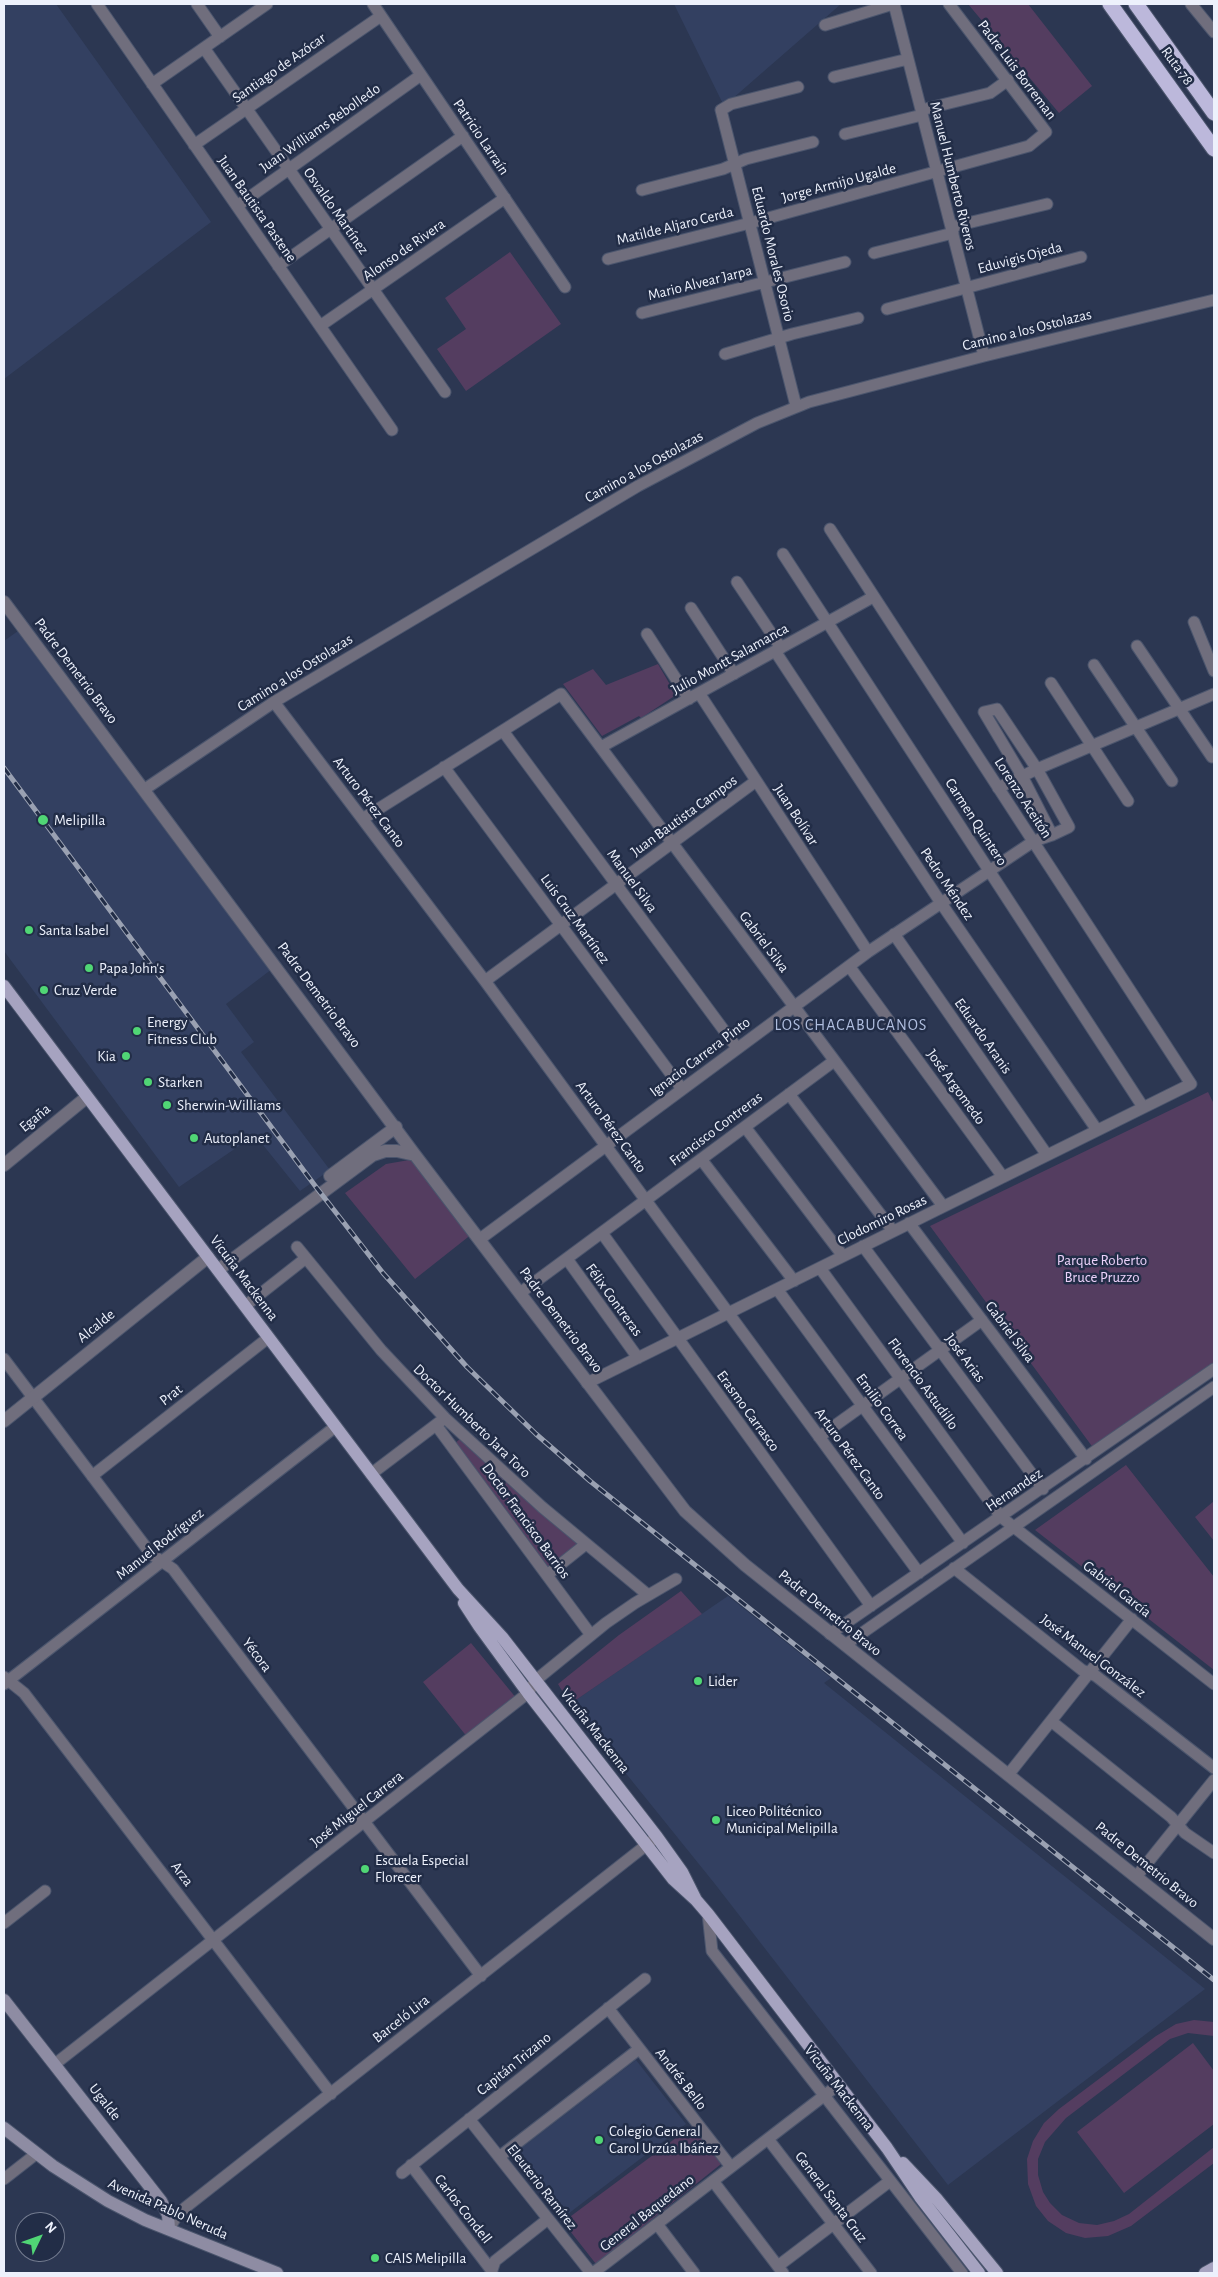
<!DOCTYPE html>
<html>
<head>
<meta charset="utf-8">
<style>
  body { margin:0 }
  #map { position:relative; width:1218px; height:2277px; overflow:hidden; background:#2c3752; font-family:"Alegreya Sans",sans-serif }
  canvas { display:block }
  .frame { position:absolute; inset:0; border:5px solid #edf1fc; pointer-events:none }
  .north { position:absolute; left:15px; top:2212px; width:50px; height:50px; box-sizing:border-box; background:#222d47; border:1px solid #737b8f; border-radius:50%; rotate:48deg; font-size:14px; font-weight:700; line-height:20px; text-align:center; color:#edf1fc }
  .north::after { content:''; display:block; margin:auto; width:18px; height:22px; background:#50d675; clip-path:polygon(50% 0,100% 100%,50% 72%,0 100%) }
</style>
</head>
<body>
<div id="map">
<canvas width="1218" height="2277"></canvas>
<div class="frame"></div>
<div class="north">N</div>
</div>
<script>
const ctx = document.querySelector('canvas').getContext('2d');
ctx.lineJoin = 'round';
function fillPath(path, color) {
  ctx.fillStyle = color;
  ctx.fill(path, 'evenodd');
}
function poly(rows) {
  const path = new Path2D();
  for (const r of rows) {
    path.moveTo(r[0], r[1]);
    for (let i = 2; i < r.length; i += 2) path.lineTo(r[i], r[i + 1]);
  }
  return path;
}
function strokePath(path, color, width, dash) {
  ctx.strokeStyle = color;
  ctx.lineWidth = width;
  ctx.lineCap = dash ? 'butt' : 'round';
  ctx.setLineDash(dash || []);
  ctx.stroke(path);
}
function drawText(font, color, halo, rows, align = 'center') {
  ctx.font = font + ' "Alegreya Sans",sans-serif';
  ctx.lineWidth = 5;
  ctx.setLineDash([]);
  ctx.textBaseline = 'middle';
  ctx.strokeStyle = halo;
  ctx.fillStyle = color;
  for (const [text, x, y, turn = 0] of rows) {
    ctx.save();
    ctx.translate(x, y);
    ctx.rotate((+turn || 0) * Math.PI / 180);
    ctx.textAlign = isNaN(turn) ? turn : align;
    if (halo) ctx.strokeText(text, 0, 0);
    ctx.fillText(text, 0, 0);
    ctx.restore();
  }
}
const built = poly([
  [4,4,56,4,211,222,4,379],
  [674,4,841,4,724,106],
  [18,631,272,969,226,1004,254,1042,241,1052,330,1170,300,1191,255,1135,179,1187,4,951,4,641],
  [728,1596,831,1678,824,1683,1205,1989,948,2185,715,1884,570,1704],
  [636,2060,686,2124,560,2220,511,2156]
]);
const green = poly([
  [968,4,1028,4,1092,86,1059,113],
  [510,252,561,324,466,391,437,349,466,329,445,298],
  [658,664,676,695,641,718,639,716,602,736,563,684,593,669,606,685],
  [1208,1092,1214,1104,1214,1363,1094,1449,930,1226],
  [409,1160,422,1163,477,1230,415,1279,345,1193,386,1164],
  [460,1439,578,1544,548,1568,454,1444],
  [1126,1465,1214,1577,1214,1670,1035,1530],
  [1214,1501,1214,1541,1195,1517],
  [681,1591,702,1614,570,1704,558,1684,619,1635],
  [471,1643,517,1699,468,1738,423,1682],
  [1194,2020,1214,2022,1214,2036,1188,2033,1170,2039,1066,2118,1045,2142,1038,2159,1038,2175,1043,2192,1050,2203,1062,2215,1079,2223,1097,2225,1114,2221,1129,2214,1214,2147,1214,2163,1131,2226,1108,2236,1085,2238,1066,2233,1048,2221,1036,2206,1028,2184,1027,2159,1033,2141,1044,2123,1059,2109,1156,2036,1176,2024],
  [1193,2043,1214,2071,1214,2124,1124,2193,1077,2132],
  [692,2126,721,2164,596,2264,563,2222]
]);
const minor = poly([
  [97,4,392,430],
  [197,4,220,37],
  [373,4,565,287],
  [894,4,984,356],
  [1191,4,1214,32],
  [825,25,893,4],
  [204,48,445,392],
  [834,77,908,59],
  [152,84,267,4],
  [921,110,990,93,1008,80],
  [845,134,922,115],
  [194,145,381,16],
  [642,190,723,169,746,159,813,142],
  [237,206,421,75],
  [951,227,1047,204],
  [874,253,953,233],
  [608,259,750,223,1029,146,1046,132,949,4],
  [278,266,463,136],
  [887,309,1081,257],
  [642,313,845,262],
  [320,326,505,198],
  [725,354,792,334,858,318],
  [796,406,721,110,731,104,798,87],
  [783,554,1143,1107],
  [737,582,781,648],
  [691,608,734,674],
  [1194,622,1214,671],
  [647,634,689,699],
  [1137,646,1212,757],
  [775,651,941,903,1097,1130],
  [1094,665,1172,781],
  [1051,683,1128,801],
  [699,693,868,952],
  [274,702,485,981,919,1573],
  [503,731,737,1048],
  [601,747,873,597],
  [444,767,682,1089],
  [998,788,1037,769,1214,694],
  [145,789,274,702,638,486,757,423,809,402,984,356,1214,300],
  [364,818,561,694,943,1206],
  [894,934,1047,1155],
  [849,966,1003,1177],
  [485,981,756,781],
  [789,1094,893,1231],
  [745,1127,843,1256],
  [701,1159,794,1281],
  [909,1223,1086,1459],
  [602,1233,871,1606],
  [480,1239,868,952,1034,841,1052,835,1069,827,1037,769,997,709,984,712,1022,776,1052,835],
  [863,1246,1043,1489],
  [297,1247,381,1350,445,1418,542,1507,648,1595],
  [567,1259,638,1358],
  [820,1268,1001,1517,1214,1684],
  [777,1289,963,1543],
  [520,1293,834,1061],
  [245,1306,306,1258],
  [4,1359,151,1554,173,1569,481,1976],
  [587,1383,1191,1084,830,529],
  [436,1425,591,1635],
  [819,1437,982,1320],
  [371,1474,441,1421],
  [92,1476,268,1338],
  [954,1568,1082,1670,1096,1676,1214,1768],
  [547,1575,586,1544],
  [830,1634,1214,1369],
  [845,1645,1214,1387],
  [4,1677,24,1693,331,2094],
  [4,1684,335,1427],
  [1051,1721,1171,1817,1185,1833,1214,1853],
  [1008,1775,1132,1619],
  [1136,1877,1214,1780],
  [708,1914,712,1951,962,2273],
  [4,1923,45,1891],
  [608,2008,731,2167],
  [55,2064,528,1693,536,1680,606,1623,635,1603,676,1579],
  [469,2119,591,2273],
  [768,2139,871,2273],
  [499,2157,639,2049],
  [411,2165,492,2271],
  [402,2173,645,1979],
  [4,2179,36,2154],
  [713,2181,783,2273],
  [657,2224,694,2273],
  [169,2229,176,2217,186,2207,654,1839],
  [778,2266,890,2181],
  [491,2273,495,2261,548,2219],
  [593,2273,838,2085]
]);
const tertiary = poly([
  [4,602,415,1155,685,1511,745,1565,1214,1939],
  [4,1165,87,1097],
  [330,1176,396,1127],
  [218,1270,373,1155,385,1151,397,1151,415,1155],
  [4,1421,208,1257]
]);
const secondary = poly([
  [4,2000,161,2201,168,2215,169,2229],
  [4,2128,53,2166,108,2201,145,2220,277,2273]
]);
const primary = poly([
  [4,986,458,1589,502,1637,657,1837,682,1872,696,1900],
  [464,1603,479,1626,528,1693,673,1879,696,1900,708,1914,887,2148,920,2197,979,2273],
  [903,2163,936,2198,997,2273],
  [1205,2273,1214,2268]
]);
const motorway = poly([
  [1110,4,1214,149],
  [1136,4,1214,113]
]);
const rail = poly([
  [4,768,316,1187,383,1273,467,1367,536,1434,590,1481,1214,1980]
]);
const markers = [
  [43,820,6,"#50d675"],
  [29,930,5,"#50d675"],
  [89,968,5,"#50d675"],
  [44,990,5,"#50d675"],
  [137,1031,5,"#50d675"],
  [126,1056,5,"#50d675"],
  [148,1082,5,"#50d675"],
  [167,1105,5,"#50d675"],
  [194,1138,5,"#50d675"],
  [698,1681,5,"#50d675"],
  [716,1820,5,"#50d675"],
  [365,1869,5,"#50d675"],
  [599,2140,5,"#50d675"],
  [375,2258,5,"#50d675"]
];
const streetNames = [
  ["Ruta 78",1177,66,54],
  ["Santiago de Azócar",279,68,-35],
  ["Padre Luis Borreman",1017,70,53],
  ["Juan Williams Rebolledo",320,128,-35],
  ["Patricio Larraín",481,137,56],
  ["Manuel Humberto Riveros",953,176,76],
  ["Jorge Armijo Ugalde",839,183,-15],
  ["Juan Bautista Pastene",257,209,55],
  ["Osvaldo Martínez",336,211,55],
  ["Matilde Aljaro Cerda",675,226,-14],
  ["Alonso de Rivera",404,250,-35],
  ["Eduardo Morales Osorio",773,254,76],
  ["Eduvigis Ojeda",1020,258,-15],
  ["Mario Alvear Jarpa",700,283,-14],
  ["Camino a los Ostolazas",1027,330,-14],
  ["Camino a los Ostolazas",644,467,-29],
  ["Julio Montt Salamanca",730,659,-29],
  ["Padre Demetrio Bravo",76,671,53],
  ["Camino a los Ostolazas",295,673,-32],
  ["Lorenzo Aceitón",1023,798,57],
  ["Arturo Pérez Canto",369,802,53],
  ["Juan Bolívar",796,815,57],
  ["Juan Bautista Campos",684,816,-36],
  ["Carmen Quintero",976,822,57],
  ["Manuel Silva",632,881,54],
  ["Pedro Méndez",947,884,56],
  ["Luis Cruz Martínez",575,919,54],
  ["Gabriel Silva",764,942,53],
  ["Padre Demetrio Bravo",319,995,53],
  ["Eduardo Aranis",983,1036,55],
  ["Ignacio Carrera Pinto",700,1057,-37],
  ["José Argomedo",956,1087,54],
  ["Egaña",35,1118,-39],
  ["Arturo Pérez Canto",611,1127,54],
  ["Francisco Contreras",716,1129,-37],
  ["Clodomiro Rosas",882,1220,-26],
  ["Vicuña Mackenna",244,1278,53],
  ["Félix Contreras",614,1300,54],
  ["Padre Demetrio Bravo",561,1320,53],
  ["Alcalde",96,1326,-39],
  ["Gabriel Silva",1010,1332,53],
  ["José Arias",965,1358,53],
  ["Florencio Astudillo",923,1384,54],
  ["Prat",171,1395,-38],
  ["Emilio Correa",882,1407,54],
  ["Erasmo Carrasco",748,1411,54],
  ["Doctor Humberto Jara Toro",472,1421,44],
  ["Arturo Pérez Canto",850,1454,54],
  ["Hernandez",1014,1490,-34],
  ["Doctor Francisco Barrios",526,1521,54],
  ["Manuel Rodríguez",160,1544,-38],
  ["Gabriel García",1117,1589,38],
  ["Padre Demetrio Bravo",830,1613,39],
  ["Yécora",257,1655,53],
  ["José Manuel González",1093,1656,37],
  ["Vicuña Mackenna",595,1731,52],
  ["José Miguel Carrera",357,1809,-38],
  ["Padre Demetrio Bravo",1147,1865,39],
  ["Arza",182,1874,53],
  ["Barceló Lira",401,2019,-38],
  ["Capitán Trizano",514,2064,-39],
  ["Andrés Bello",681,2079,52],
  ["Vicuña Mackenna",839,2088,52],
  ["Ugalde",105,2102,52],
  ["Eleuterio Ramírez",542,2187,52],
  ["General Santa Cruz",831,2197,53],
  ["Avenida Pablo Neruda",168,2209,24],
  ["Carlos Condell",463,2209,52],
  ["General Baquedano",647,2213,-38]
];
const poiNames = [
  ["Melipilla",54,820],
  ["Santa Isabel",39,930],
  ["Papa John's",99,968],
  ["Cruz Verde",54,990],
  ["Energy",147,1022],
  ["Fitness Club",147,1039],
  ["Kia",116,1056,"right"],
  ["Starken",158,1082],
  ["Sherwin-Williams",177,1105],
  ["Autoplanet",204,1138],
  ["Lider",708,1681],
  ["Liceo Politécnico",726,1811],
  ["Municipal Melipilla",726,1828],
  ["Escuela Especial",375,1860],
  ["Florecer",375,1877],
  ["Colegio General",609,2131],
  ["Carol Urzúa Ibáñez",609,2148],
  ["CAIS Melipilla",385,2258]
];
const parkNames = [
  ["Parque Roberto",1102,1260],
  ["Bruce Pruzzo",1102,1277]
];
const neighbourhoodNames = [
  ["LOS CHACABUCANOS",851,1025]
];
fillPath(built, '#334061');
fillPath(green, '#543d60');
strokePath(minor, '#4b556d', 13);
strokePath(tertiary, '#4b556d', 14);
strokePath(secondary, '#4b556d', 14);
strokePath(primary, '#4b556d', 14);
strokePath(motorway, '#4b556d', 17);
strokePath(minor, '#706e7d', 11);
strokePath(tertiary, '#706e7d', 12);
strokePath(secondary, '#8e8ca3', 12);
strokePath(primary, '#a6a3c0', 12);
strokePath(motorway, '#bcb8db', 15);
strokePath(rail, '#9aa1b2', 5);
strokePath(rail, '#222d47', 3, [9]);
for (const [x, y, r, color] of markers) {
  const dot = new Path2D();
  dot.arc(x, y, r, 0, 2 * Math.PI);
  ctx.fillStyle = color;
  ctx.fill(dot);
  strokePath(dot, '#222d47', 2);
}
drawText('15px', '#edf1fc', '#222d47', streetNames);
drawText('15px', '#edf1fc', '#222d47', poiNames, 'left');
drawText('15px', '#ebd1f9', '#222d47', parkNames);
ctx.letterSpacing = '1px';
drawText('16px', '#b0bedf', '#222d47', neighbourhoodNames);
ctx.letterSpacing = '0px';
</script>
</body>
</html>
